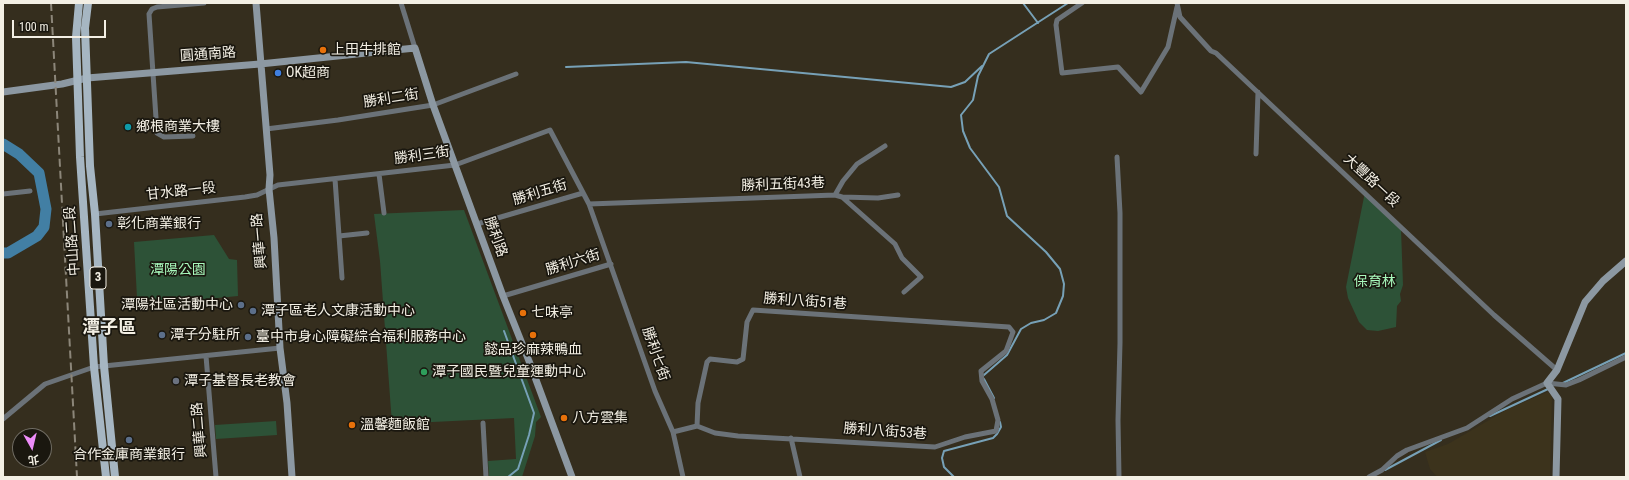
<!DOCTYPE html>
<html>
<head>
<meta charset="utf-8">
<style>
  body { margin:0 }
  #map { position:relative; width:1629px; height:480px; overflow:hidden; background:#352e1e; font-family:"Roboto Condensed","Noto Sans TC",sans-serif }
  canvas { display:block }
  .frame { position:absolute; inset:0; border:4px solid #f3efe4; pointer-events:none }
  .north { position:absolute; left:12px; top:428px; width:40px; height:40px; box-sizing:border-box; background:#1a170f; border:1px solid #716d64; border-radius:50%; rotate:172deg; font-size:11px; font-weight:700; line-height:16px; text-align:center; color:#f3efe4 }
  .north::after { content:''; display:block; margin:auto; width:14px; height:18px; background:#ed8cf9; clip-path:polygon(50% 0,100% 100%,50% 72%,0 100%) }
  .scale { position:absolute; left:12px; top:20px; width:94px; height:18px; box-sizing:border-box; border:2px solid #f3efe4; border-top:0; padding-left:5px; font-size:12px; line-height:14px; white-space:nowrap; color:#f3efe4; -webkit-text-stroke:3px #1a170f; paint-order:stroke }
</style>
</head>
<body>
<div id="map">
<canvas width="1629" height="480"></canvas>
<div class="frame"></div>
<div class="north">北</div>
<div class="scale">100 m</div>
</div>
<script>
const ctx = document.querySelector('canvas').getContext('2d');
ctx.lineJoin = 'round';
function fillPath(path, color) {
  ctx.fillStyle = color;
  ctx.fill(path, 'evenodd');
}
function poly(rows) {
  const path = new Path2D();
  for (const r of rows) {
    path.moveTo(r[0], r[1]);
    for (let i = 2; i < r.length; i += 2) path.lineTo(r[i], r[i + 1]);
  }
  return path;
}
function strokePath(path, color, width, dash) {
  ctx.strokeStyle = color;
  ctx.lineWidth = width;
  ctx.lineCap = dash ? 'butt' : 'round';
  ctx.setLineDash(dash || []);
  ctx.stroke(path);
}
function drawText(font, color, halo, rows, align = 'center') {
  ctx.font = font + ' "Roboto Condensed","Noto Sans TC",sans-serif';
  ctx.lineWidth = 3.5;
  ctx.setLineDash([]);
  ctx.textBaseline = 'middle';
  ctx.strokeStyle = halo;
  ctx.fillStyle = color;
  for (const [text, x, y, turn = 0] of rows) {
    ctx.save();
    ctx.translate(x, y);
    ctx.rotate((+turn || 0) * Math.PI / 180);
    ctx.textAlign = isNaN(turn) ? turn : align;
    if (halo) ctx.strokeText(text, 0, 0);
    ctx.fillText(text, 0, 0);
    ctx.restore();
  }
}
const built = poly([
  [1548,392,1552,396,1550,477,1456,477,1455,476,1437,477,1430,469,1425,452,1448,444,1508,409]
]);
const green = poly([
  [1365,192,1401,229,1403,285,1400,294,1401,301,1397,306,1396,327,1378,331,1367,330,1359,322,1348,298,1346,287],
  [464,210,541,417,536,422,535,436,522,477,489,477,488,461,516,459,514,418,392,424,380,261,374,214],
  [214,235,229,259,237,260,238,296,176,302,137,298,134,242],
  [276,421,277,435,216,439,215,425]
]);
const stream = poly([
  [1023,3,1038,23],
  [566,67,686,62,951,87,965,82,982,66],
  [504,331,534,413,529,435,518,469,508,477],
  [984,375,1007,355,1021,329,1031,323,1044,320,1056,313,1063,296,1064,284,1060,269,1046,252,1007,216,999,187,970,148,963,131,961,115,973,100,978,76,989,54,1068,3],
  [984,379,994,398],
  [1563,383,1626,353],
  [1490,416,1548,389],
  [1385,470,1441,440],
  [954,477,944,467,942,458,944,451,993,438,997,434,1001,427,1000,422]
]);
const river = poly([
  [3,144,19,154,39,173,46,209,44,227,37,236,8,253,3,253]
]);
const street = poly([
  [401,3,415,48],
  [1082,3,1057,20,1056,25,1062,73,1118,67,1141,92,1168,47,1177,7],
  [1177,3,1180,17,1211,51,1216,53,1494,315,1557,370],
  [266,129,338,120,433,105,516,74],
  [193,136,164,137,157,133,149,14,152,9,157,7,204,3],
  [1256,154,1258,92],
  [1117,157,1120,213,1120,343,1118,420,1119,477],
  [379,174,384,213],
  [335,179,342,278],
  [3,194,30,191],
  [835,195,843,181,857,164,885,146],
  [842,197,878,198,898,195],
  [589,204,835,195,842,197,895,244,902,258,921,277,904,292],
  [95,214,245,197,257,195,278,185,455,165,550,130,589,204,655,391,673,432,683,477],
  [477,224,583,193],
  [339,236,367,233],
  [503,296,611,264],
  [206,356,216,477],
  [3,419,45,384,94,367,280,348],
  [483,423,486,477],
  [673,432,697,426,715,433,738,436,935,447,965,437,996,431,998,420,992,399,982,381,981,371,1006,351,1013,332,1009,327,753,310,747,322,743,359,737,362,710,359,707,362,698,403,697,426],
  [791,438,800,477],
  [1369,477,1382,470,1397,456,1407,450,1467,428,1512,399,1547,383,1566,385,1579,380,1626,357]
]);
const secondary = poly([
  [256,3,270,175,269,189,274,238,280,348,287,403,292,477],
  [3,92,62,84,87,78,260,64,415,48,433,105,503,296,529,361,572,477],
  [1556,477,1558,399,1547,383,1557,370,1585,302,1603,281,1626,261]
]);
const primary = poly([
  [79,3,76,37,80,157,94,367,106,477],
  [88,3,85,28,90,166,95,214,104,366,115,477]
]);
const rail = poly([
  [51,3,77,477]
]);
const markers = [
  [323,50,4,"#e8710a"],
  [278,73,4,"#3f7fe0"],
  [128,127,4,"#0f9aa8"],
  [109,224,4,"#5c6f8a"],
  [241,305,4,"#5c6f8a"],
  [253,311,4,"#5c6f8a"],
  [523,313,4,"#e8710a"],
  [162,335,4,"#5c6f8a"],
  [533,335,4,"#e8710a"],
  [248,337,4,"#5c6f8a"],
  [424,372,4,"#2e9e5b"],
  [176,381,4,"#6b7280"],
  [564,418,4,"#e8710a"],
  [352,425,4,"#e8710a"],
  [129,440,4,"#5c6f8a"]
];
const shields = [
  [98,278,16]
];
const shieldNames = [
  ["3",98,278]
];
const poiNames = [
  ["上田牛排館",331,50],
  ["OK超商",286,73],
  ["鄉根商業大樓",136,127],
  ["彰化商業銀行",117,224],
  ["潭陽社區活動中心",233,305,"right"],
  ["潭子區老人文康活動中心",261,311],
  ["七味亭",531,313],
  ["潭子分駐所",170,335],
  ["臺中市身心障礙綜合福利服務中心",256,337],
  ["懿品珍麻辣鴨血",533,350,"center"],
  ["潭子國民暨兒童運動中心",432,372],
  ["潭子基督長老教會",184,381],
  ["八方雲集",572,418],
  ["溫馨麵飯館",360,425],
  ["合作金庫商業銀行",129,455,"center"]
];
const streetNames = [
  ["圓通南路",208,55,-4],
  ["勝利二街",391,99,-9],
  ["勝利三街",422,156,-8],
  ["大豐路一段",1371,181,43],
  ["勝利五街43巷",783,185,-2],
  ["甘水路一段",181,192,-6],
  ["勝利五街",540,193,-17],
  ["勝利路",495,237,70],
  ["中山路二段",73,241,-94],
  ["興華一路",260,241,-95],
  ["勝利六街",573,263,-17],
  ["勝利八街51巷",805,302,4],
  ["勝利七街",655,354,71],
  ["興華二路",200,430,-95],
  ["勝利八街53巷",885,432,4]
];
const parkNames = [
  ["潭陽公園",178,270],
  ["保育林",1375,282]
];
const districtNames = [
  ["潭子區",109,328]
];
fillPath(built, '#3c331c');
fillPath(green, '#2d5237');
strokePath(stream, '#77a1b7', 2);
strokePath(river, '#427fa4', 11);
strokePath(street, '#6b7278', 5);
strokePath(secondary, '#8c98a2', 7);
strokePath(primary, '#a6b6c2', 8);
strokePath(rail, '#8c8679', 2, [8, 4]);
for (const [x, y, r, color] of markers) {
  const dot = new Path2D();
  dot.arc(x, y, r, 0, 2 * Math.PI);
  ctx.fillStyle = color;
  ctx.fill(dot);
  strokePath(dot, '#1a170f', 1.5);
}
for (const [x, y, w] of shields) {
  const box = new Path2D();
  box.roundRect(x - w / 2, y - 11, w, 22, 3);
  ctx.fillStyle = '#1a170f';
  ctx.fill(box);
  strokePath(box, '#f3efe4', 1);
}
drawText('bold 13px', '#f3efe4', null, shieldNames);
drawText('14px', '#f3efe4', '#1a170f', poiNames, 'left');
drawText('14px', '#f3efe4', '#1a170f', streetNames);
drawText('14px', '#a8f9bc', '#1a170f', parkNames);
drawText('bold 18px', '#f3efe4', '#1a170f', districtNames);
</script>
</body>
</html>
